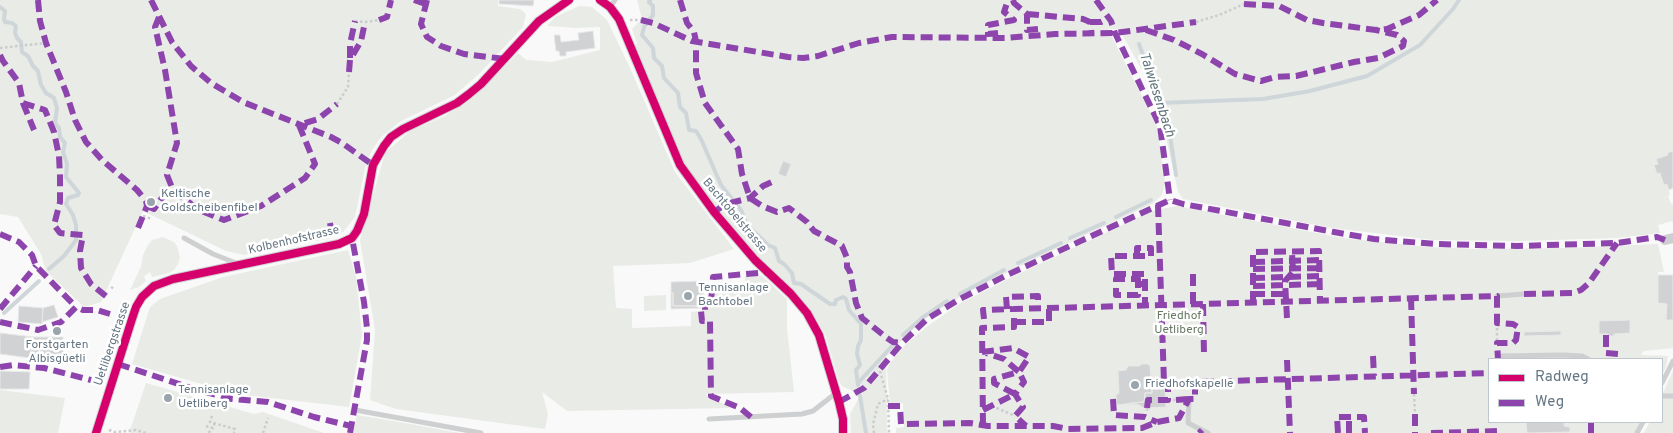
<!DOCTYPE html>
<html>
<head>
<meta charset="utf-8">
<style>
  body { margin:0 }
  #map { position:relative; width:1673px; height:433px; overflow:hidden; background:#f9f9f9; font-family:Overpass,sans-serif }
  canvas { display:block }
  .legend { position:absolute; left:1488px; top:358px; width:175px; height:65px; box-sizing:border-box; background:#fff; border:1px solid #c1c8cd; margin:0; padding:6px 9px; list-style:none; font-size:15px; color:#657683 }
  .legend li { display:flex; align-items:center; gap:10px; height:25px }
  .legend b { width:25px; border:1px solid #c1c8cd }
</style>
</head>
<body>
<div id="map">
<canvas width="1673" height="433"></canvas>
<ul class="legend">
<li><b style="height:6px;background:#d6006c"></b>Radweg</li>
<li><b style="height:6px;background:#8e44ad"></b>Weg</li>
</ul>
</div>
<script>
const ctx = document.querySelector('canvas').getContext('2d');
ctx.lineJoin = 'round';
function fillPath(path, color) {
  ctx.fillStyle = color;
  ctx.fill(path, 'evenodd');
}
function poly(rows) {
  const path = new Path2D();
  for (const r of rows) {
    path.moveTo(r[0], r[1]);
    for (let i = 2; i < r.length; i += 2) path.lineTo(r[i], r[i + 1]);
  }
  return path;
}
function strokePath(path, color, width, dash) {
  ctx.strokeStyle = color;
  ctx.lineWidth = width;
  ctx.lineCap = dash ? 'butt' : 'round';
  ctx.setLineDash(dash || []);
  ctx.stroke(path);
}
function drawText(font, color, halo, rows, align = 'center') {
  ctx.font = font + ' Overpass,sans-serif';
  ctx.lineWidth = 5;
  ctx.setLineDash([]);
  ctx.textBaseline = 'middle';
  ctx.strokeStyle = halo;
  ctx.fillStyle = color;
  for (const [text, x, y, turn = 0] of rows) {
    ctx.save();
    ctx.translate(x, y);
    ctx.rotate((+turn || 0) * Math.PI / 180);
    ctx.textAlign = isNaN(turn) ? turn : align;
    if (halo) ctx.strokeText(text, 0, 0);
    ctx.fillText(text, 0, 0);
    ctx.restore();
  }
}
const green = poly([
  [0,0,498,0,498,6,520,9,526,14,523,27,480,73,455,95,401,121,381,137,372,150,365,168,355,217,343,232,327,239,244,255,226,251,143,211,101,302,84,307,46,271,41,254,18,217,0,214],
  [637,0,1673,0,1673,151,1668,153,1668,155,1656,159,1658,164,1657,174,1660,173,1664,185,1667,184,1670,195,1668,196,1671,204,1673,204,1673,223,1672,221,1658,225,1660,233,1617,238,1520,241,1434,240,1332,228,1183,199,1178,192,1159,106,1151,86,1119,29,1108,29,1157,126,1165,182,1162,195,1152,204,1064,245,972,290,925,318,897,345,886,357,887,433,851,433,850,414,859,398,851,390,842,386,839,381,825,334,811,310,795,291,758,256,710,200,684,163,635,45,637,44,632,29,642,19],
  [579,6,592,7,607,20,630,68,675,172,734,249,690,263,613,266,616,308,632,309,632,328,691,326,691,312,706,310,713,303,713,291,745,287,745,276,762,276,787,299,787,328,794,392,705,394,731,408,567,411,542,392,548,414,545,429,396,409,370,400,375,330,360,240,385,153,410,131,445,116,471,99,518,53,526,60,552,62,600,50,600,27,577,28,547,26,555,17],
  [1177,206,1343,238,1427,247,1476,249,1569,248,1658,244,1664,272,1658,272,1658,303,1667,304,1666,320,1673,320,1673,348,1644,351,1641,355,1668,356,1666,367,1662,375,1662,359,1489,359,1489,422,1640,422,1635,433,896,433,896,428,904,427,903,403,890,403,887,370,890,363,905,345,929,325,961,303,1012,277,1150,212,1157,210,1157,214,1161,214,1161,209],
  [163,237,174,242,177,246,180,258,178,264,174,270,169,273,152,277,150,272,144,276,146,281,139,287,130,290,141,267,143,255,148,245,152,240],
  [348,250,356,277,362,335,349,407,237,394,132,364,150,307,160,299,223,277],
  [666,295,666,310,644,311,644,296],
  [1673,371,1673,433,1644,433,1650,422,1662,422,1662,395],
  [146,383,254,414,263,412,324,433,129,433],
  [0,390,65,398,58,433,0,433],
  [357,415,405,423,459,433,353,433]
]);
const stream = poly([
  [650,0,649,2,653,6,653,15,644,27,642,35,653,48,654,58,662,66,664,78,678,93,680,107,686,113,689,130,696,131,701,139,721,185,741,210,747,225,768,245,775,248,779,261,784,264,792,273,794,283,801,284,830,304,835,304,836,300,843,297,846,299,849,310,861,324,861,340,858,346,857,354,860,365,856,370,858,385],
  [0,7,5,11,4,19,5,22,12,23,16,26,15,33,17,38,21,42,22,52,28,56,33,66,38,71,41,85,46,93,54,98,57,108,55,123,59,128,60,137,65,143,63,152,67,164,66,177,79,193,78,195,68,198,66,204,73,215,76,225,76,240,64,256,49,269],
  [1139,44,1169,129,1176,175],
  [1160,103,1263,99,1310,91,1367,76,1420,45,1453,9,1459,0],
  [1116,217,1151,200],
  [1070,238,1104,223],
  [1018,263,1061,243],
  [960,294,1004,270],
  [4,313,39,281],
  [903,335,922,318,947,301],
  [858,383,894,344],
  [860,396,866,433]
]);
const building = poly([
  [499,0,534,0,533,6,499,4,499,0],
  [593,31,595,48,566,52,566,56,560,56,559,51,556,51,554,35,560,35,561,42,579,40,578,33,593,31],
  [1673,151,1673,188,1669,190,1667,184,1664,185,1660,173,1657,174,1654,165,1658,164,1656,159,1668,155,1667,153,1673,151],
  [783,161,791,164,786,177,778,174,783,161],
  [1658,275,1673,275,1673,320,1666,320,1667,304,1658,303,1658,275],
  [703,281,704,299,698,299,698,306,673,306,673,293,671,293,671,282,703,281],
  [671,293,673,293,673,306,698,306,698,299,704,299,704,308,671,309,671,293],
  [54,305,58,317,42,322,43,308,54,305],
  [19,306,43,308,42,324,18,322,19,306],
  [1630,320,1630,333,1614,334,1614,336,1608,336,1608,334,1599,334,1599,321,1630,320],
  [1561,331,1561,335,1524,336,1524,332,1561,331],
  [0,333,33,337,30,358,0,354,0,333],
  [33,337,63,337,64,355,30,358,33,337],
  [1142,364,1148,364,1150,366,1152,393,1145,393,1145,400,1142,402,1117,405,1116,395,1119,393,1118,371,1126,370,1128,366,1139,366,1142,364],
  [0,371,30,372,29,389,0,389,0,371],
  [1152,389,1165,389,1166,407,1144,408,1137,404,1128,405,1130,403,1144,402,1145,393,1152,393,1152,389],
  [1526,422,1564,422,1564,426,1570,427,1570,432,1527,433,1526,422]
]);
const path = poly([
  [630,20,641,20],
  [355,21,365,22,379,20],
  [1196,22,1219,15,1244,4],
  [1032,30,1032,36],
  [0,48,46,43],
  [337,104,348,87,349,72],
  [143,216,152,219],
  [111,287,115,289],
  [1497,323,1497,343],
  [880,371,888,399,889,433],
  [1151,381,1164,380],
  [1414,394,1415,414],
  [1173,400,1176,400],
  [992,406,1015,416],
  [1147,408,1147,412],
  [212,416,210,422,235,429,234,433],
  [206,426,213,428,215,422],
  [109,430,115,432,136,430,146,433],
  [209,433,211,428],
  [263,433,268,418],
  [874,433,873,424,878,404,888,399]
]);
const lane = poly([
  [610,7,615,0],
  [184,238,213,254,236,263],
  [1497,296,1524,294],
  [1498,356,1563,355,1582,356,1588,359],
  [1662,383,1673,361],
  [1662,396,1673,396],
  [1189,399,1188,423,1208,433],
  [355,410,481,433],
  [709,419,802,414,813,411,836,393],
  [1637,433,1643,422]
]);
const street = poly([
  [600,0,610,7,619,19,680,165,714,212,755,260,791,294,807,313,819,335,839,402,843,419,843,433],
  [1665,240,1673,238],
  [96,433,132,319,136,307,142,297,154,286,173,279,339,244,352,238,357,231,364,214,373,165,384,146,391,137,403,129,457,103,469,94,481,84,539,21,569,0]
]);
const quiet = poly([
  [38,0,40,21,46,43,66,92,75,120,86,142,102,160,137,190,146,201,147,206,136,233],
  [151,0,172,42,191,66,211,83,243,102,331,137,342,143,373,165],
  [414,0,426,4],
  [427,0,421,24,427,37,441,46,464,54,505,59],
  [680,0,687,23,694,32,696,41,696,73,705,103,738,149,742,174,750,198,762,206,777,212,789,208,807,222,814,231,842,246,847,258,847,267,850,272,856,303,862,318,887,338,893,342,902,343],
  [1013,0,1014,3,1027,14,1027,30,1038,29],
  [1096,0,1111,21,1115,33,1160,126,1170,200],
  [1244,4,1279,6,1307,20,1323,23,1376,30,1387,29,1419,15,1437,0],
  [1027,14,1083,19,1090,22,1091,33],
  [159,17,155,27,165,70,177,143,167,175,173,190],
  [379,20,387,17,391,0],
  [641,20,653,23,692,41,788,57,803,58,818,56,859,43,892,37,1005,38,1055,34,1115,33,1196,22],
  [1090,22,1101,22,1109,18],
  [1146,30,1174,40,1202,54,1235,74,1261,81,1275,77,1296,76,1354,62,1378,58,1403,46,1404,41,1397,35,1376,30],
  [998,33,988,34,988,25,1014,20,1004,12,1008,0],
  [0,55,3,61,19,83,23,103,45,110,54,132,59,156,60,176,60,202,54,225,60,233,83,235,80,251,81,268,91,284,107,297],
  [350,58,350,44,355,21],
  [349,72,350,60,361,41,365,22],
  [23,103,34,130],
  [1158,205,1164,383,1489,373],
  [147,206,154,209,164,195,173,190,199,210,224,220,261,206,305,178,315,164,299,125,318,119,337,104],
  [714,212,726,204,750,198,763,186,774,181],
  [330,223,333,239],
  [0,234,19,242,32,255,36,266,76,307],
  [1137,256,1137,248,1151,248,1151,256,1111,256,1112,274,1145,274,1145,305],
  [1253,262,1320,260],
  [1253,269,1320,268],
  [1253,278,1320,276],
  [1138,284,1138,279,1116,279,1116,295,1138,295,1138,284,1145,284],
  [1253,286,1320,284],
  [1253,294,1286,294],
  [1524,294,1573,293,1581,290,1589,283,1617,243],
  [1411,298,1414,394],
  [1253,303,1253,252,1319,251,1320,301],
  [1193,304,1193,270],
  [1203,304,1204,353],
  [0,309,36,266],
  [1007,309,1006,297,1038,296,1038,308],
  [1287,318,1285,281,1293,272,1292,252],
  [984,319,983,310,1012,309],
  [0,322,38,330,61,322,76,307,83,310,97,310,110,314],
  [1014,322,1049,322,1049,308],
  [1606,335,1606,353,1619,354],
  [982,352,1013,348,1029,357,1019,372,1024,382,1015,394,1023,407,1015,416,1026,426],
  [1373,356,1374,376],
  [1287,360,1290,433],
  [118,364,194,389,232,399,268,402,314,417,351,426],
  [0,367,13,365,44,368,91,380],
  [1113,399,1114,415,1145,417,1157,422],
  [1176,400,1189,399],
  [839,402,864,388,902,343,927,319,958,300,1009,274,1170,200,1183,204,1334,232,1374,239,1435,244,1517,246,1617,243,1657,237,1665,240],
  [888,406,900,406,901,424,970,423,988,426,1053,426,1068,429,1142,428,1157,422,1179,418,1189,399,1195,399,1195,382],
  [1147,408,1148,400,1168,400,1168,383],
  [983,410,1015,394,994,383,994,379,1019,372,1004,359,986,353],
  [1415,414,1415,433],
  [751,417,740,408,711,396,710,321,702,321,701,311,705,311,705,302,711,302,713,277,768,272],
  [983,425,982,328,1014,327,1014,309,1497,296,1497,323,1513,324,1518,327,1516,340,1513,343,1497,343,1498,359],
  [350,433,367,340,367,328,364,302,352,238],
  [1199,433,1202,430],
  [1338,433,1337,417,1364,417,1365,433],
  [1349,433,1349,417],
  [1431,433,1500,431],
  [1591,433,1591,422]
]);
const cycleway = poly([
  [600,0,610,7,619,19,680,165,714,212,755,260,791,294,807,313,819,335,839,402,843,419,843,433],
  [96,433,132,319,136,307,142,297,154,286,173,279,339,244,352,238,357,231,364,214,373,165,384,146,391,137,403,129,457,103,469,94,481,84,539,21,569,0]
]);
const markers = [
  [151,202,5,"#99a4ac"],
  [688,296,5,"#99a4ac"],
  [57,331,5,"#99a4ac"],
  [1135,385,5,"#99a4ac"],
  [168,398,5,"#99a4ac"]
];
const poiNames = [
  ["Keltische",161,195],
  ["Goldscheibenfibel",161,209],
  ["Tennisanlage",698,289],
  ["Bachtobel",698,303],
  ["Forstgarten",57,346,"center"],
  ["Albisgüetli",57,360,"center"],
  ["Friedhofskapelle",1145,385],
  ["Tennisanlage",178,391],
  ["Uetliberg",178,405]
];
const streetNames = [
  ["Bachtobelstrasse",734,216,50],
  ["Kolbenhofstrasse",294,241,-13],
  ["Uetlibergstrasse",113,344,-71]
];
const parkNames = [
  ["Friedhof",1179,317],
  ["Uetliberg",1179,331]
];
const waterNames = [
  ["Talwiesenbach",1156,95,72]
];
fillPath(green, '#e8ebe6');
strokePath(stream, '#ced6d9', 4);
fillPath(building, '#d0d2d3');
strokePath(building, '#e8e8e8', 1);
strokePath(path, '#cbcccd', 2.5, [2.5, 2.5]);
strokePath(lane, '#cecfd0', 5);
strokePath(street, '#cecfd0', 10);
strokePath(quiet, '#8e44ad', 6, [12, 6]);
strokePath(cycleway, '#d6006c', 8);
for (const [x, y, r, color] of markers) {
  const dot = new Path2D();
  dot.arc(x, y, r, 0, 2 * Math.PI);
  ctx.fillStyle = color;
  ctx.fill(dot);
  strokePath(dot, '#fff', 2);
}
drawText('12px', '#657683', '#fff', poiNames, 'left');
drawText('12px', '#657683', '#fff', streetNames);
drawText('12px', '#687a64', '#fff', parkNames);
drawText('italic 14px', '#60757c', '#fff', waterNames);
</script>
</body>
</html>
